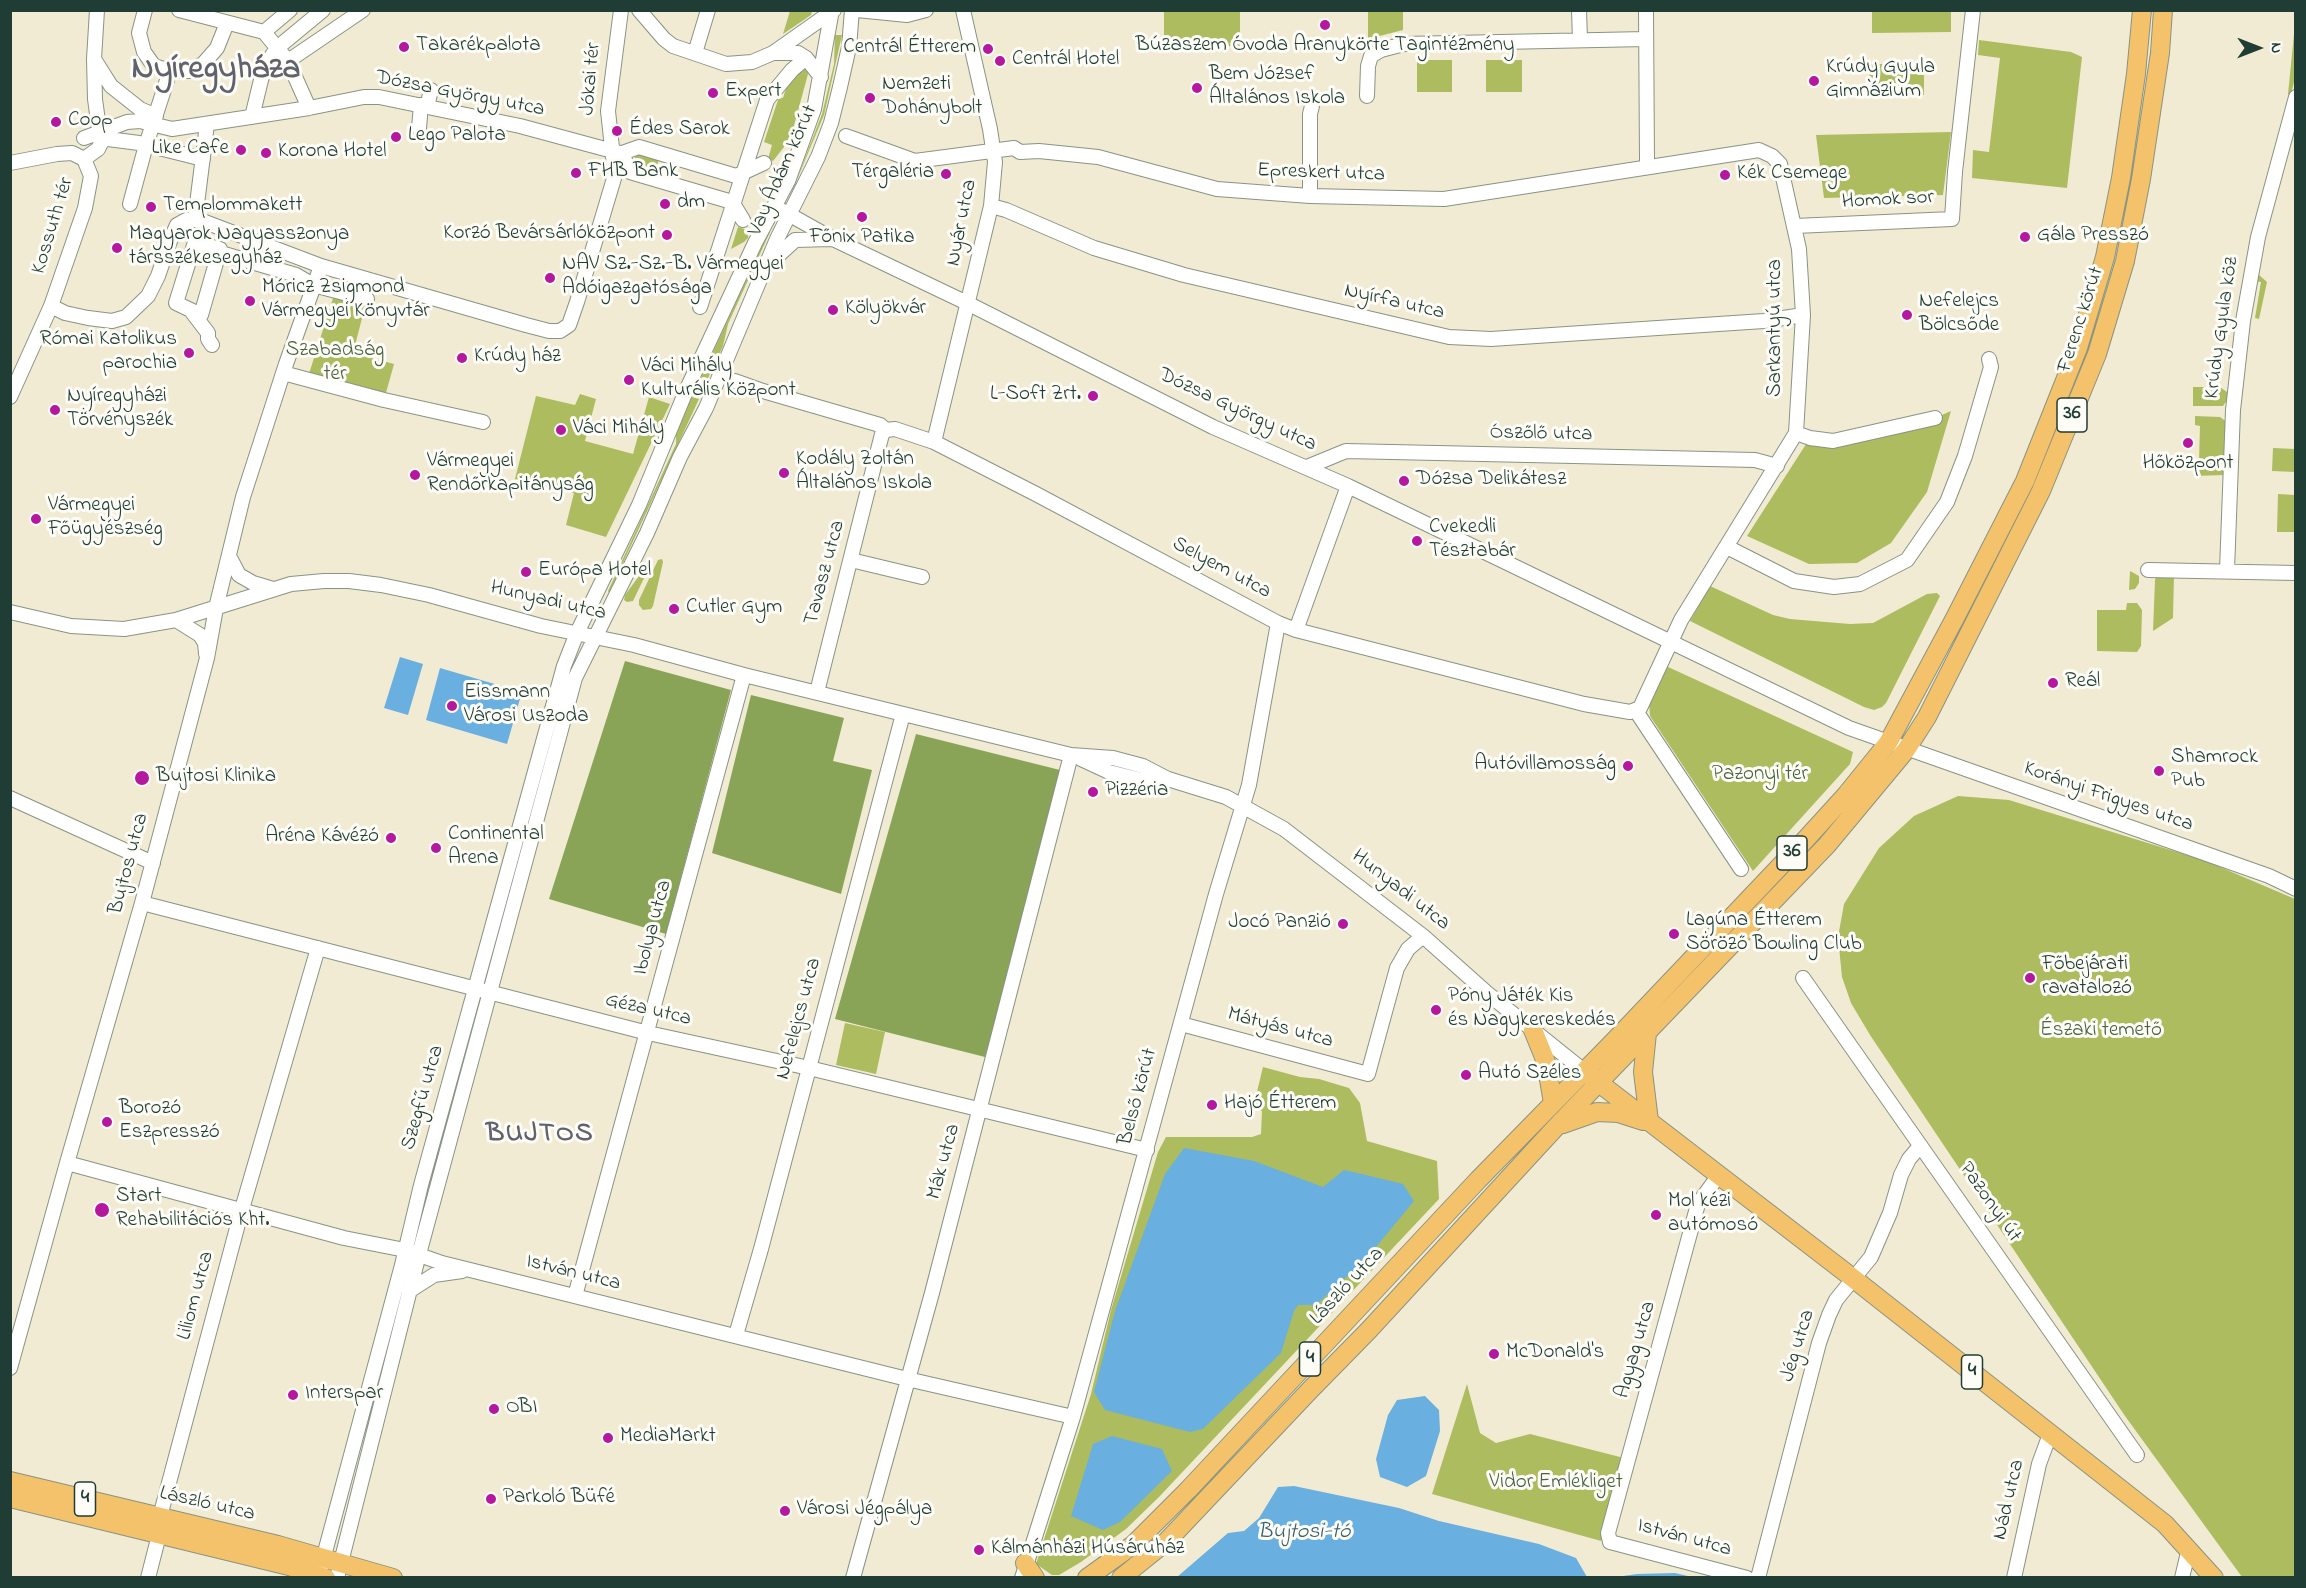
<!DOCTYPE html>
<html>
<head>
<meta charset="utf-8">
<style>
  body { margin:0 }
  #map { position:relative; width:2306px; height:1588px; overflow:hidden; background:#f2ebd3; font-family:"Indie Flower",sans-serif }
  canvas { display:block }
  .frame { position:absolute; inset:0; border:12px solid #1f3d34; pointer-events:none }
  .north { position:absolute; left:2228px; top:18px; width:60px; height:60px; -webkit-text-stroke:4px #fdfcf7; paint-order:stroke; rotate:90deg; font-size:16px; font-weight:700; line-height:24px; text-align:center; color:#1f3d34 }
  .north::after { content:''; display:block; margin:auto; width:21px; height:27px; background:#1f3d34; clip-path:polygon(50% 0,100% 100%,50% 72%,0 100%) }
</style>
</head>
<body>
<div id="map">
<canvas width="2306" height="1588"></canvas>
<div class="frame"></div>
<div class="north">N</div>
</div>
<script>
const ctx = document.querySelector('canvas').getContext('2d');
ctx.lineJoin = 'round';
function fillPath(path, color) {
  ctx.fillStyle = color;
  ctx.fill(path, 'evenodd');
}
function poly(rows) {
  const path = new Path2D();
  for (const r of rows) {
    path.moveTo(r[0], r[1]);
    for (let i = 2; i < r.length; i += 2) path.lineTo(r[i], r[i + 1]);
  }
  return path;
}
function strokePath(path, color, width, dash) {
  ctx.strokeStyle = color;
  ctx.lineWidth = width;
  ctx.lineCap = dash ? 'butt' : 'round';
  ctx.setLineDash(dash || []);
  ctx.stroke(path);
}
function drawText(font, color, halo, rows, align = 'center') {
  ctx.font = font + ' "Indie Flower",sans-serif';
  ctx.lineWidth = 6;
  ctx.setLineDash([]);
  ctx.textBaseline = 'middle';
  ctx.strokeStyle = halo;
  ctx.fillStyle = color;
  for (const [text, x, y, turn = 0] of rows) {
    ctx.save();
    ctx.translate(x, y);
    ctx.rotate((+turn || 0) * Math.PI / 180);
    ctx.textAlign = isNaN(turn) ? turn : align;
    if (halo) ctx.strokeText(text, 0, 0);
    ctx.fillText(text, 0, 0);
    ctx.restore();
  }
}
const green = poly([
  [790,11,812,11,811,15,783,34],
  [1164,11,1240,11,1240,46,1164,47],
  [1368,11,1403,11,1403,30,1368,39],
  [1872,11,1951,11,1951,32,1872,33],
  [2295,24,2295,79,2290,97,2288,94],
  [835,35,842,35,824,115,793,189,822,114,834,64],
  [1979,40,2071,52,2082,57,2067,188,1972,178,1973,150,1989,152,2000,58,1978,55],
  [1417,60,1452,60,1452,92,1417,92],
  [1486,60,1522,60,1522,92,1486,92],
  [805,63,808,74,793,129,784,147,773,161,768,159,772,145,764,142,779,97,783,98,790,76],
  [1869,64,1924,64,1924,95,1870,96],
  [1951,132,1943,195,1824,198,1816,135],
  [637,152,659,159,655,173,632,167],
  [738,227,748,230,748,238,744,242,731,249],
  [769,231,770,232,728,324,723,346,701,393,695,391],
  [2258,274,2267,282,2259,319,2255,318,2261,282,2253,281],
  [334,295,367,299,353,353,394,364,384,400,307,380],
  [2193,387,2220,387,2227,392,2228,399,2223,406,2193,406],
  [580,394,596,399,585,441,633,454,649,397,670,404,606,537,566,525,574,493,515,479,536,396,575,405],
  [692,397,699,399,609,593,608,591,676,444,676,432],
  [1951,411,1927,492,1891,543,1857,563,1809,564,1747,536,1810,438,1935,418],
  [2195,416,2220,417,2227,422,2224,475,2193,476,2194,462,2199,462,2200,426,2195,425],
  [2273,448,2295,449,2295,472,2272,471],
  [2278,494,2295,495,2295,532,2277,532],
  [662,559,663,562,653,606,651,609,643,610,639,605,639,600,658,560],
  [645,571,646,574,633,601,627,602,624,600,625,595,642,572],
  [2130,571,2139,576,2139,583,2135,589,2129,590],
  [2174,574,2173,618,2153,631,2155,580,2156,577],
  [1710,586,1773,615,1790,619,1850,624,1873,623,1927,594,1937,593,1940,596,1886,703,1882,707,1874,710,1864,707,1690,621],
  [2127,603,2137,603,2142,610,2141,646,2137,652,2097,651,2097,610,2126,610],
  [1666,666,1853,752,1850,764,1753,871,1650,716,1649,703],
  [1958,796,2009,800,2206,861,2295,899,2295,1577,2242,1577,2125,1416,1870,1035,1851,1003,1842,977,1838,937,1844,904,1879,848,1914,816],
  [845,1023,885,1032,876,1074,836,1065],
  [1263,1067,1300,1077,1319,1079,1349,1088,1360,1103,1367,1141,1437,1161,1439,1199,1159,1497,1126,1529,1081,1562,1059,1575,1052,1575,1036,1564,1091,1394,1111,1310,1158,1152,1166,1137,1252,1137,1261,1134,1262,1111,1253,1108],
  [1467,1384,1480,1433,1496,1443,1530,1434,1624,1458,1601,1541,1432,1494]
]);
const forest = poly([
  [625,661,731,690,666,934,549,899],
  [751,695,844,718,833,761,872,770,841,894,712,853],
  [916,734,1064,771,985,1057,835,1019]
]);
const water = poly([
  [400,657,423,664,408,715,384,708],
  [440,668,522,692,507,744,426,720],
  [1184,1148,1254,1161,1323,1187,1344,1170,1370,1176,1403,1184,1414,1201,1366,1259,1316,1305,1298,1305,1294,1311,1281,1353,1203,1429,1190,1432,1105,1410,1094,1392,1115,1311,1165,1174],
  [1425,1396,1439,1410,1440,1431,1426,1476,1407,1487,1380,1477,1376,1459,1388,1415,1397,1400],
  [1112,1436,1162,1449,1172,1471,1120,1522,1103,1530,1071,1516,1093,1444],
  [1294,1486,1399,1508,1439,1521,1539,1544,1576,1558,1587,1577,1177,1577,1228,1533,1244,1531,1259,1518,1278,1487],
  [1675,1573,1692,1577,1616,1577,1637,1574]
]);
const minor = poly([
  [145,10,139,33,144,52,154,66,170,71,189,71,203,64,217,48,227,23],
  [179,10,264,32,288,61,309,108],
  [639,10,664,39,673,46,726,64,752,62,773,53,834,10],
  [857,10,907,15,926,10],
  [1579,10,1580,40],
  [1646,10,1647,161,1650,166],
  [264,32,290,10],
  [695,53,708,10],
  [773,53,798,53,806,58,821,77],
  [94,59,111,86,140,109,156,116],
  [288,61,363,10],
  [1367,96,1368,66,1371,56,1381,50,1404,44,1646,39],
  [427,107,431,90],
  [252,117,261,80,267,63,277,48,323,10],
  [419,128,421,105],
  [84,138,127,122,140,121,172,129,309,108,364,97,379,97,520,126,620,153],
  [100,138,139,143,203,159],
  [622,153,639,147,736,176,764,163],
  [622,153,630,172,732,202,743,220],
  [84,159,98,149,101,143,95,99,94,59,97,10],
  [10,163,57,154,72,153,84,159],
  [1310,196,1310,114,1312,106],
  [130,204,146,145,170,71],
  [774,206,833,239,967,303,1213,427,1348,486,1849,728,2269,876,2296,889],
  [991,206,1006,210,1094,248,1184,275,1449,337,1491,339,1764,321,1803,315],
  [195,220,207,124],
  [1795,226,1952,219,1955,172,1973,10],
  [198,243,220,249,201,315,176,303,194,245,198,243],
  [214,251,296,275,313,285,367,299],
  [770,263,795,240,832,239],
  [51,306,65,313,88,318,112,321,126,317,148,296,158,276,170,241,177,225,186,220,195,220,205,222,321,266,526,325,549,331,560,331,569,325,577,302,615,175,608,111,621,10],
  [700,307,767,100,792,70,806,58],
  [192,312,208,333,208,339,212,345],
  [283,373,384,400,483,422],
  [735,381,763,391,880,425,886,430,895,429,934,442,1036,494,1278,623,1296,630,1584,704,1630,712,1640,708,1681,620,1796,433,1803,315,1799,249,1780,164,1772,156,1759,150,1444,199,1310,196,1217,189,1098,157,1039,151,1020,152,1014,148,915,161,846,136],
  [10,397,51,306,85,208,91,176,84,159],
  [1796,433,1810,438,1833,441,1935,418],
  [934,442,991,206,995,162,990,129,963,10],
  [1307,467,1346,451,1755,460,1777,466],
  [1727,547,1794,581,1834,587,1860,584,1907,560,1947,502,1965,456,1991,367,1989,359],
  [229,556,239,575,253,583,273,589],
  [851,560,922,577],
  [2148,570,2296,573],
  [2227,570,2233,410,2243,321,2258,237,2296,97],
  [10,612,71,626,124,629,176,620,291,584,324,581,349,581,381,585,429,595,541,626,634,645,744,675,1071,755,1113,758,1143,766,1168,779,1226,797,1284,829,1423,936,1487,993,1584,1071],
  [176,620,200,635,205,643,206,654],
  [1296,630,1348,486],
  [817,692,882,434,886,430],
  [1636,711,1741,869],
  [1081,759,1109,772,1141,780,1166,779],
  [10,798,153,863],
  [142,903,648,1033,809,1068,1147,1150],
  [1803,978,2137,1455],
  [1181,1024,1368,1074,1397,968,1408,949,1423,936],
  [67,1163,344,1238,405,1250,442,1263,907,1379,1073,1417],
  [1719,1175,1698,1204,1608,1533,1610,1542,1747,1578],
  [409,1291,434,1275,462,1271],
  [575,1296,744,675],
  [736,1335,761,1249,903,714],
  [10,1368,67,1163,142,903,207,658,216,608,243,497,286,364,321,266],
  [158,1524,242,1209,318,948],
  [321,1567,402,1265,421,1185,564,666,577,633,639,505,686,391,755,243,788,181,814,109,832,10],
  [148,1578,159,1535],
  [337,1578,419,1254,575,678,647,533,680,457,706,408,777,239,818,157,831,123,840,87,849,47,852,10],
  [853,1578,932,1293,1071,755],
  [1022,1578,1073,1417,1216,894,1249,785,1278,623],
  [1758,1578,1819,1343,1829,1315,1836,1300,1871,1257,1890,1213,1901,1175,1909,1159,1920,1146],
  [2014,1578,2039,1464,2050,1434],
  [2182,1578,2189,1548]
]);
const major = poly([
  [1533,1030,1546,1062,1553,1103],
  [1647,1033,1643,1072,1649,1121],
  [1590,1076,1854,1279,2165,1524,2214,1578],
  [1563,1124,1597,1112,1618,1113,1643,1121],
  [10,1481,278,1545,393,1578],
  [10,1498,289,1566,326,1578],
  [1025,1563,1035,1578],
  [1087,1578,1133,1545,1188,1490,1478,1180,1616,1039,1806,839,1846,795,1888,743,1955,618,2025,481,2078,348,2105,257,2121,178,2136,74,2142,10],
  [1121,1578,1167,1541,1311,1389,1368,1331,1556,1127,1827,845,1906,750,1927,717,2041,491,2097,354,2125,261,2141,179,2160,53,2163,10]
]);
const markers = [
  [1325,25,6,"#b5179e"],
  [404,47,6,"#b5179e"],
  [988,49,6,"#b5179e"],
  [1000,61,6,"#b5179e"],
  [1814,81,6,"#b5179e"],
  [1197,88,6,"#b5179e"],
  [713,93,6,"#b5179e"],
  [870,98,6,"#b5179e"],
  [56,122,6,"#b5179e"],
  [617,131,6,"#b5179e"],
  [396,137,6,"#b5179e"],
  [241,150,6,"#b5179e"],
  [266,153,6,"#b5179e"],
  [576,173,6,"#b5179e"],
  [946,174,6,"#b5179e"],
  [1725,175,6,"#b5179e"],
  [665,204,6,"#b5179e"],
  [151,207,6,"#b5179e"],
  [862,217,6,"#b5179e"],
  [667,235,6,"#b5179e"],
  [2025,237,6,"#b5179e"],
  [117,248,6,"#b5179e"],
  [550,278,6,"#b5179e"],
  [250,301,6,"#b5179e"],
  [833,310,6,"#b5179e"],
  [1907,315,6,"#b5179e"],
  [189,353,6,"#b5179e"],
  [462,358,6,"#b5179e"],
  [629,380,6,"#b5179e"],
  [1093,396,6,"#b5179e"],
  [55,410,6,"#b5179e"],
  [561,430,6,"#b5179e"],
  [2188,443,6,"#b5179e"],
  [784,473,6,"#b5179e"],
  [415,475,6,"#b5179e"],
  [1404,481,6,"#b5179e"],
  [36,519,6,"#b5179e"],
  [1417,541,6,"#b5179e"],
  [526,572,6,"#b5179e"],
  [674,609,6,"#b5179e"],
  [2053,683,6,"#b5179e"],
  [452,706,6,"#b5179e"],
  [1628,766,6,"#b5179e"],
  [2159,771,6,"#b5179e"],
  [142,778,8,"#b5179e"],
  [1093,792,6,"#b5179e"],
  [391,838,6,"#b5179e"],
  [436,848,6,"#b5179e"],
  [1343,924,6,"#b5179e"],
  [1674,934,6,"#b5179e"],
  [2030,978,6,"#b5179e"],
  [1436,1010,6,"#b5179e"],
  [1466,1075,6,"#b5179e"],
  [1212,1105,6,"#b5179e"],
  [107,1122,6,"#b5179e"],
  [102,1210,8,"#b5179e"],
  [1656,1215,6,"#b5179e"],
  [1494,1354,6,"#b5179e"],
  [293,1395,6,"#b5179e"],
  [494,1409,6,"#b5179e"],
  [608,1438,6,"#b5179e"],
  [491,1499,6,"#b5179e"],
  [785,1511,6,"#b5179e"],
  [979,1550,6,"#b5179e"]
];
const shields = [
  [2072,415,30],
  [1792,853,30],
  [1310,1359,21],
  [1972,1372,21],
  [85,1499,21]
];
const shieldNames = [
  ["36",2072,415],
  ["36",1792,853],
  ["4",1310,1359],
  ["4",1972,1372],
  ["4",85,1499]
];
const poiNames = [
  ["Takarékpalota",416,47],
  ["Búzaszem Óvoda Aranykörte Tagintézmény",1325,47,"center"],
  ["Centrál Étterem",976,49,"right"],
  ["Centrál Hotel",1012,61],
  ["Krúdy Gyula",1826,69],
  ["Gimnázium",1826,93],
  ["Bem József",1209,76],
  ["Általános Iskola",1209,100],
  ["Nemzeti",882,86],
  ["Dohánybolt",882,110],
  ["Expert",725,93],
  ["Coop",68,122],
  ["Édes Sarok",629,131],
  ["Lego Palota",408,137],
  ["Like Cafe",229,150,"right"],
  ["Korona Hotel",278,153],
  ["FHB Bank",588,173],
  ["Térgaléria",934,174,"right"],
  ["Kék Csemege",1737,175],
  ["dm",677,204],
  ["Templommakett",163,207],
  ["Korzó Bevársárlóközpont",655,235,"right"],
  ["Magyarok Nagyasszonya",129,236],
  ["társszékesegyház",129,260],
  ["Gála Presszó",2037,237],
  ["Főnix Patika",862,239,"center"],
  ["NAV Sz.-Sz.-B. Vármegyei",562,266],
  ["Adóigazgatósága",562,290],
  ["Móricz Zsigmond",262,289],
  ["Vármegyei Könyvtár",262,313],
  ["Nefelejcs",1919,303],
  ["Bölcsőde",1919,327],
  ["Kölyökvár",845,310],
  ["Római Katolikus",177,341,"right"],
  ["parochia",177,365,"right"],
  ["Krúdy ház",474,358],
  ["Váci Mihály",641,368],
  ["Kulturális Központ",641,392],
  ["L-Soft Zrt.",1081,396,"right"],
  ["Nyíregyházi",67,398],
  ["Törvényszék",67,422],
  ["Váci Mihály",573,430],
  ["Kodály Zoltán",796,461],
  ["Általános Iskola",796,485],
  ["Vármegyei",427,463],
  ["Rendőrkapitányság",427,487],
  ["Hőközpont",2188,465,"center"],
  ["Dózsa Delikátesz",1416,481],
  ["Vármegyei",48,507],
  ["Főügyészség",48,531],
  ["Cvekedli",1429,529],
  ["Tésztabár",1429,553],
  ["Európa Hotel",538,572],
  ["Cutler Gym",686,609],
  ["Reál",2065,683],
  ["Eissmann",464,694],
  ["Városi Uszoda",464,718],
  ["Shamrock",2171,759],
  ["Pub",2171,783],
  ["Autóvillamosság",1616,766,"right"],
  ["Bujtosi Klinika",156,778],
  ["Pizzéria",1105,792],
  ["Continental",448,836],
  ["Arena",448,860],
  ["Aréna Kávézó",379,838,"right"],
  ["Lagúna Étterem",1686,922],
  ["Söröző Bowling Club",1686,946],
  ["Jocó Panzió",1331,924,"right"],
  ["Főbejárati",2042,966],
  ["ravatalozó",2042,990],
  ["Póny Játék Kis",1448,998],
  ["és Nagykereskedés",1448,1022],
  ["Autó Széles",1478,1075],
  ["Hajó Étterem",1224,1105],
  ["Borozó",119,1110],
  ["Eszpresszó",119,1134],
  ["Start",116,1198],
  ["Rehabilitációs Kht.",116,1222],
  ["Mol kézi",1668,1203],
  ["autómosó",1668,1227],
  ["McDonald's",1506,1354],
  ["Interspar",305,1395],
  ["OBI",506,1409],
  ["MediaMarkt",620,1438],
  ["Parkoló Büfé",503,1499],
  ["Városi Jégpálya",797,1511],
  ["Kálmánházi Húsáruház",991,1550]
];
const streetNames = [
  ["Jókai tér",592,79,-85],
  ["Dózsa György utca",460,95,11],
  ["Vay Ádám körút",784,171,-66],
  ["Epreskert utca",1321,174,2],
  ["Homok sor",1888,201,-3],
  ["Nyár utca",963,223,-79],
  ["Kossuth tér",54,226,-73],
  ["Nyírfa utca",1394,303,13],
  ["Ferenc körút",2082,320,-72],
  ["Sarkantyú utca",1777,328,-90],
  ["Krúdy Gyula köz",2223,328,-82],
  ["Dózsa György utca",1237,411,25],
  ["Ószőlő utca",1541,435,1],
  ["Selyem utca",1221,569,28],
  ["Tavasz utca",826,573,-75],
  ["Hunyadi utca",548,602,13],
  ["Korányi Frigyes utca",2108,798,19],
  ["Bujtos utca",130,864,-75],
  ["Hunyadi utca",1400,891,38],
  ["Ibolya utca",654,928,-75],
  ["Géza utca",648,1011,13],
  ["Nefelejcs utca",800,1019,-75],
  ["Mátyás utca",1280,1029,15],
  ["Belső körút",1139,1097,-75],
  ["Szegfű utca",424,1098,-74],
  ["Mák utca",945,1162,-75],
  ["Pazonyi út",1989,1203,55],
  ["István utca",573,1274,14],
  ["László utca",1348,1287,-47],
  ["Liliom utca",197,1296,-75],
  ["Jég utca",1799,1346,-73],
  ["Agyag utca",1637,1350,-74],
  ["Nád utca",2010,1500,-77],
  ["László utca",207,1505,13],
  ["István utca",1684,1539,15]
];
const parkNames = [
  ["Szabadság",335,352],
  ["tér",335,376],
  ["Pazonyi tér",1760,776],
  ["Északi temető",2101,1032],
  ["Vidor Emlékliget",1556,1484]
];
const waterNames = [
  ["Bujtosi-tó",1304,1533]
];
const districtNames = [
  ["BUJTOS",540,1136]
];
const townNames = [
  ["Nyíregyháza",216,72]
];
fillPath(green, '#acbc5f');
fillPath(forest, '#89a456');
fillPath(water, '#69afe0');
strokePath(minor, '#889484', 16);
strokePath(major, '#889484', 20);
strokePath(minor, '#fff', 14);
strokePath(major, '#f3c26a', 18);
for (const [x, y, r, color] of markers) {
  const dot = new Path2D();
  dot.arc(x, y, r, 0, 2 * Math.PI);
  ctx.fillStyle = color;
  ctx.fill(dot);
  strokePath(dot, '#fdfcf7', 2);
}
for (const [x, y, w] of shields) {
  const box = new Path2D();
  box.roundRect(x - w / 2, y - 17, w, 34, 4.5);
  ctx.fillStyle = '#fdfcf7';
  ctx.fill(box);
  strokePath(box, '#1f3d34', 1.5);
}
drawText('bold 20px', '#1f3d34', null, shieldNames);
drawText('21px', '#1f3d34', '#fdfcf7', poiNames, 'left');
drawText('21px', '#1f3d34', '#fdfcf7', streetNames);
drawText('21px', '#496341', '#fdfcf7', parkNames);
drawText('italic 22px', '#355f68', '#fdfcf7', waterNames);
ctx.letterSpacing = '1.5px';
drawText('bold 27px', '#60626d', '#fdfcf7', districtNames);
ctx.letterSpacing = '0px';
drawText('bold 33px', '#60626d', '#fdfcf7', townNames);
</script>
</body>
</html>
